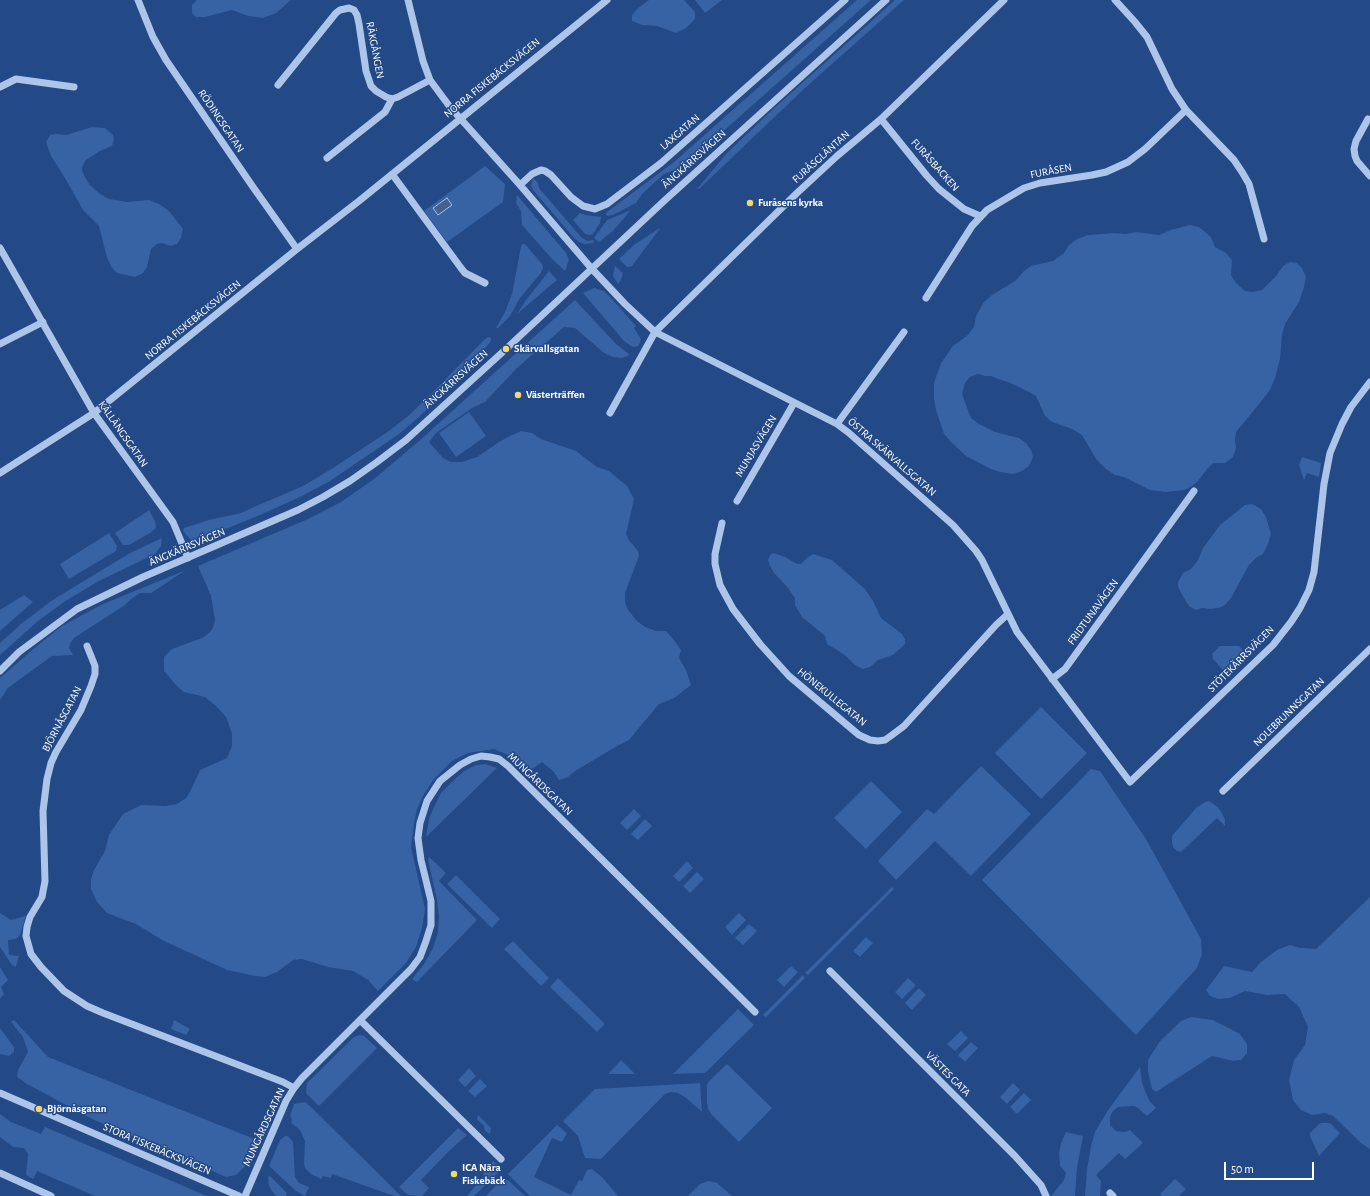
<!DOCTYPE html>
<html>
<head>
<meta charset="utf-8">
<style>
  body { margin:0 }
  #map { position:relative; width:1370px; height:1196px; overflow:hidden; background:#234986; font-family:"Alegreya Sans",sans-serif }
  canvas { display:block }
  .scale { position:absolute; left:1224px; top:1162px; width:90px; height:18px; box-sizing:border-box; border:2px solid #fff; border-top:0; padding-left:5px; font-size:12px; line-height:14px; white-space:nowrap; color:#fff; -webkit-text-stroke:3px #234986; paint-order:stroke }
</style>
</head>
<body>
<div id="map">
<canvas width="1370" height="1196"></canvas>
<div class="scale">50 m</div>
</div>
<script>
const ctx = document.querySelector('canvas').getContext('2d');
ctx.lineJoin = 'round';
function fillPath(path, color) {
  ctx.fillStyle = color;
  ctx.fill(path, 'evenodd');
}
function poly(rows) {
  const path = new Path2D();
  for (const r of rows) {
    path.moveTo(r[0], r[1]);
    for (let i = 2; i < r.length; i += 2) path.lineTo(r[i], r[i + 1]);
  }
  return path;
}
function strokePath(path, color, width, dash) {
  ctx.strokeStyle = color;
  ctx.lineWidth = width;
  ctx.lineCap = dash ? 'butt' : 'round';
  ctx.setLineDash(dash || []);
  ctx.stroke(path);
}
function drawText(font, color, halo, rows, align = 'center') {
  ctx.font = font + ' "Alegreya Sans",sans-serif';
  ctx.lineWidth = 3;
  ctx.setLineDash([]);
  ctx.textBaseline = 'middle';
  ctx.strokeStyle = halo;
  ctx.fillStyle = color;
  for (const [text, x, y, turn = 0] of rows) {
    ctx.save();
    ctx.translate(x, y);
    ctx.rotate((+turn || 0) * Math.PI / 180);
    ctx.textAlign = isNaN(turn) ? turn : align;
    if (halo) ctx.strokeText(text, 0, 0);
    ctx.fillText(text, 0, 0);
    ctx.restore();
  }
}
const green = poly([
  [197,0,291,0,276,13,263,18,248,16,232,10,205,17,196,17,192,13,192,5],
  [649,0,684,0,695,12,695,19,686,28,676,33,657,26,642,25,632,21,632,15,637,9],
  [695,0,722,0,705,13],
  [857,0,871,0,728,127,693,157,675,170,664,174,642,194,636,203,613,215,607,216,606,214,607,212,674,162],
  [895,0,904,0,805,88,699,189,697,189,726,154,771,111],
  [92,127,105,128,113,135,114,140,112,146,100,151,86,160,82,167,82,171,89,184,100,194,109,199,127,202,149,200,159,204,169,211,183,229,181,238,177,244,170,246,162,243,157,244,151,249,147,267,143,273,135,277,117,273,112,268,107,258,99,226,83,210,78,201,62,173,51,156,48,148,46,142,50,135,56,134,66,135],
  [485,166,505,184,503,202,447,242,424,211],
  [533,178,538,183,539,188,581,237,587,241,593,240,594,243,585,244,579,242,574,238,533,190,531,186],
  [517,195,566,253,569,260,565,271,552,259,522,225,521,211,516,203],
  [631,210,613,231,599,242,594,238,607,220],
  [580,213,586,215,601,217,600,223,593,234,590,235,585,234,573,220],
  [1190,225,1199,227,1211,237,1215,247,1226,253,1232,260,1231,275,1236,283,1245,291,1252,292,1262,290,1276,276,1283,266,1290,262,1297,263,1302,268,1306,277,1304,287,1299,302,1285,324,1282,335,1280,359,1275,378,1270,390,1260,403,1236,432,1235,440,1236,448,1233,457,1225,463,1213,463,1207,469,1198,481,1192,486,1184,490,1166,492,1150,490,1124,477,1115,475,1106,469,1096,459,1082,435,1072,429,1052,422,1045,416,1036,396,1029,392,1008,382,998,379,991,376,985,376,978,374,970,377,965,383,962,394,971,418,979,424,995,432,1019,438,1026,443,1031,450,1033,457,1029,466,1022,471,1013,474,1000,472,991,469,966,456,951,442,944,434,936,410,934,399,934,383,941,363,953,346,968,335,974,327,976,316,984,302,992,295,1015,281,1024,271,1031,266,1053,261,1064,253,1069,245,1077,239,1088,235,1114,233,1126,234,1136,232,1159,235,1171,230],
  [661,227,632,266,629,267,627,267,619,259,634,245],
  [523,244,525,244,542,264,543,268,541,273,520,298,510,316,498,328,496,328,505,312,512,294,521,246],
  [615,266,623,273,621,280,618,284,613,276],
  [549,271,557,280,517,314,526,300],
  [594,288,604,291,611,298,636,326,634,328,641,339,640,343,638,346,635,347,631,346,624,341,583,293],
  [575,300,616,344,630,355,622,358,613,357,604,353,575,328,564,327,517,368,485,402,472,408,436,433,429,442,443,458,451,462,462,462,477,457,499,442,510,436,521,431,532,433,541,439,576,451,597,467,609,471,627,486,634,499,626,534,629,540,638,551,639,556,625,593,625,602,628,610,637,621,645,627,656,631,666,631,674,640,681,650,679,658,686,670,691,685,674,698,659,704,629,740,619,745,575,771,568,777,559,780,554,772,542,762,525,774,506,754,494,749,468,753,452,761,434,779,424,794,417,809,414,824,411,847,425,909,422,928,416,947,406,963,378,991,368,980,353,971,328,967,302,959,293,960,277,972,265,977,255,976,227,970,162,940,136,924,107,913,97,902,91,889,91,879,94,870,105,851,109,835,123,814,141,805,166,806,177,804,186,798,190,792,200,770,227,758,232,746,232,734,226,717,216,706,205,697,184,692,176,685,164,671,164,657,172,649,202,638,209,633,213,628,215,620,211,596,198,566,308,519,341,502,374,479,419,441],
  [488,337,491,338,491,341,464,373,420,416,399,434,330,481,300,497,260,515,198,540,190,539,183,531,184,528,209,520,241,513,254,507,303,486,333,468,389,431,407,417,427,398,485,339],
  [469,412,486,436,456,457,439,433],
  [1302,457,1321,463,1319,477,1307,473,1304,480,1299,465],
  [1252,504,1261,509,1266,517,1271,534,1268,544,1263,554,1256,558,1249,565,1231,598,1225,605,1219,608,1210,609,1202,608,1196,610,1189,606,1185,600,1178,587,1178,582,1183,573,1191,569,1198,560,1203,548,1220,525,1245,505],
  [149,510,155,521,156,527,155,529,150,533,129,545,123,545,115,533],
  [109,533,117,546,116,551,69,579,60,564],
  [162,538,161,546,155,554,97,582,64,602,38,621,0,655,0,643,21,624,51,601,130,553],
  [773,553,785,557,797,564,801,564,807,558,813,554,832,560,865,589,873,601,881,618,902,634,905,639,905,644,893,655,878,660,870,667,863,669,855,665,845,655,827,644,825,636,802,617,795,605,795,598,788,588,774,573,770,566,768,560,770,555],
  [186,570,151,593,140,593,131,599,125,605,74,638,70,644,69,648,73,655,52,656,8,688,0,700,0,678,31,651,62,626,103,604],
  [24,595,33,602,0,631,0,610],
  [1220,646,1239,646,1249,657,1229,677,1213,659,1212,654],
  [1041,707,1087,753,1041,799,995,753],
  [485,764,497,768,426,837,429,819,434,807,441,793,453,781,464,771,476,765],
  [981,766,1031,814,971,876,935,841,896,880,878,861,927,809,934,814],
  [1091,769,1100,771,1146,839,1201,939,1202,954,1197,968,1136,1035,982,880],
  [871,781,902,812,866,849,834,818],
  [1209,801,1218,807,1222,813,1225,820,1225,826,1217,818,1181,852,1177,851,1173,847,1172,842,1172,836,1196,808,1205,802],
  [634,809,641,816,627,830,620,823],
  [645,819,652,826,638,840,631,834],
  [429,857,446,873,439,881,477,920,417,982,412,979,424,964,433,948,438,932,439,917,437,900,428,860],
  [687,861,693,868,679,882,673,876],
  [697,872,704,879,690,893,683,886],
  [456,875,500,919,492,928,447,884],
  [892,887,894,889,808,975,805,973],
  [1370,897,1370,1149,1361,1143,1333,1116,1325,1113,1312,1115,1301,1110,1293,1100,1289,1080,1294,1060,1305,1045,1308,1027,1299,1007,1285,994,1267,995,1245,991,1230,998,1218,999,1210,996,1206,990,1224,966,1252,972,1261,962,1277,950,1290,945,1300,948,1316,949],
  [0,913,11,920,26,916,20,935,16,939,8,940,9,955,19,956,16,967,12,965,0,947],
  [739,913,746,920,732,935,725,927],
  [749,924,757,931,743,945,735,938],
  [866,937,873,943,860,957,853,951],
  [513,941,549,978,541,986,504,949],
  [791,966,798,972,784,987,777,980],
  [0,967,8,980,1,987,4,994,0,999],
  [803,975,805,978,766,1017,763,1015],
  [558,978,605,1024,597,1032,550,987],
  [908,978,916,985,902,999,895,992],
  [919,988,926,995,912,1010,905,1003],
  [738,1009,754,1025,705,1073,673,1074],
  [1191,1017,1213,1020,1240,1034,1247,1044,1247,1053,1241,1060,1233,1061,1212,1056,1156,1092,1152,1089,1148,1072,1148,1060,1160,1041,1181,1021],
  [14,1020,48,1057,262,1142,252,1160,236,1175,226,1177,92,1119,27,1084,17,1077,18,1070,28,1052,23,1037,11,1022],
  [174,1020,190,1029,186,1035,171,1029],
  [0,1028,14,1047,14,1052,9,1056,0,1054],
  [961,1031,968,1038,955,1051,947,1044],
  [360,1035,364,1036,377,1048,319,1106,306,1093,307,1083,354,1037],
  [971,1042,978,1048,965,1062,958,1055],
  [621,1060,635,1074,608,1074],
  [727,1064,772,1108,739,1142,711,1114,708,1109,707,1103,707,1085,709,1081],
  [1140,1067,1142,1082,1145,1091,1149,1100,1156,1108,1147,1116,1138,1108,1134,1106,1118,1107,1113,1111,1110,1117,1110,1125,1116,1131,1125,1132,1130,1130,1143,1143,1125,1159,1119,1153,1096,1175,1101,1181,1100,1196,1085,1196,1087,1169,1091,1146,1095,1132,1108,1110],
  [469,1068,476,1076,465,1087,458,1080],
  [480,1079,487,1086,475,1097,468,1091],
  [700,1083,702,1112,685,1097,678,1093,671,1092,665,1094,601,1159,585,1158,578,1136,563,1121,595,1089],
  [1013,1083,1020,1090,1007,1104,1000,1097],
  [1024,1093,1031,1100,1017,1114,1010,1107],
  [305,1102,310,1106,401,1196,394,1196,332,1174,331,1178,323,1176,321,1179,311,1174,305,1168,304,1163,305,1141,303,1137,300,1130,291,1123,292,1120,290,1116,294,1104],
  [0,1114,11,1122,41,1134,45,1127,207,1196,95,1196,37,1171,33,1179,26,1175,28,1154,24,1148,13,1147,0,1137],
  [478,1115,491,1128,490,1134,485,1131,484,1126,477,1119],
  [1322,1123,1330,1123,1340,1133,1319,1156,1310,1136,1310,1133,1319,1124],
  [557,1125,567,1133,562,1142,552,1138,534,1177,571,1195,579,1180,582,1181,587,1170,592,1169,602,1177,618,1196,530,1196,508,1174],
  [458,1128,467,1135,449,1151,421,1180,429,1188,422,1196,408,1195,399,1187],
  [1066,1132,1083,1136,1077,1168,1075,1196,1051,1196,1064,1180,1066,1173,1060,1166,1059,1153,1061,1143],
  [285,1136,288,1136,293,1142,295,1177,299,1183,309,1187,305,1196,296,1191,269,1166,280,1140],
  [493,1161,502,1169,474,1196,467,1196,484,1176,483,1172],
  [270,1176,287,1193,286,1196,276,1196,272,1191,269,1186,268,1177],
  [505,1179,509,1181,525,1196,486,1196,500,1181],
  [1175,1179,1186,1189,1179,1196,1162,1196,1160,1194],
  [709,1181,717,1183,732,1196,688,1196,700,1184]
]);
const water = poly([
  [447,198,452,205,438,215,433,208,447,198]
]);
const minor = poly([
  [138,0,153,37,166,60,253,187,297,249],
  [408,0,423,61,430,80,450,107,520,185,592,269,625,304,655,332,837,424,849,433,953,525,976,551,982,560,1017,632,1130,782,1273,645,1291,622,1300,608,1309,590,1314,572,1324,484,1330,453,1342,424,1351,407,1370,382],
  [1115,0,1135,22,1147,37,1172,89,1186,110,1234,160,1242,172,1249,184,1264,239],
  [278,85,336,13,340,10,349,8,354,10,357,15,359,24,366,71,371,86,376,91,386,97,392,99,398,97,430,80],
  [0,87,16,79,74,87],
  [881,119,927,176,939,189,964,209,980,216],
  [1368,119,1356,141,1354,149,1355,156,1357,161,1370,176],
  [327,158,385,112,392,99],
  [392,174,461,268,465,273,485,283],
  [520,185,532,174,541,170,545,171,551,175,571,197,583,206,595,209,607,204,661,163,845,0],
  [0,248,94,413,173,522,188,558],
  [926,298,972,226,987,210,1024,188,1040,183,1092,175,1106,172,1128,162,1145,149,1186,110],
  [0,344,43,322],
  [610,413,655,332,797,193,837,156,881,119,1004,0],
  [837,424,904,332],
  [0,473,94,413,297,249,359,201,607,0],
  [737,501,794,403],
  [722,523,715,554,715,564,720,585,733,609,760,644,789,676,859,735,870,740,878,741,885,740,892,735,904,726,996,625,1008,614],
  [87,646,95,666,95,674,91,686,81,710,56,752,51,763,47,779,43,811,45,881,42,897,30,917,27,927,26,936,31,954,41,967,64,991,87,1006,103,1013,283,1082,294,1088],
  [0,671,19,652,77,609,143,577,298,510,323,497,350,481,377,462,406,440,506,349,664,201,886,0],
  [1052,679,1065,669,1194,491],
  [1223,791,1370,649],
  [830,971,1015,1156,1041,1185,1046,1196],
  [360,1020,501,1159],
  [0,1093,239,1196],
  [0,1173,51,1196],
  [1110,1193,1113,1196],
  [245,1196,286,1101,294,1088,302,1078,411,969,420,957,426,941,431,925,431,901,421,860,418,838,420,823,427,801,440,781,460,765,471,759,481,756,490,757,499,759,508,766,755,1012]
]);
const markers = [
  [750,203,4,"#f4d570"],
  [506,349,4,"#f4d570"],
  [518,395,4,"#f4d570"],
  [39,1109,4,"#f4d570"],
  [454,1174,4,"#f4d570"]
];
const streetNames = [
  ["RÄKGÅNGEN",375,50,79],
  ["NORRA FISKEBÄCKSVÄGEN",492,78,-39],
  ["RÖDINGSGATAN",221,121,56],
  ["LAXGATAN",680,132,-41],
  ["FURÅSGLÄNTAN",821,157,-42],
  ["ÄNGKÄRRSVÄGEN",694,159,-42],
  ["FURÅSBACKEN",935,165,48],
  ["FURÅSEN",1051,171,-11],
  ["NORRA FISKEBÄCKSVÄGEN",193,320,-39],
  ["ÄNGKÄRRSVÄGEN",456,379,-42],
  ["KÄLLÄNGSGATAN",123,434,55],
  ["MUNJASVÄGEN",756,446,-59],
  ["ÖSTRA SKÄRVALLSGATAN",892,457,41],
  ["ÄNGKÄRRSVÄGEN",187,547,-23],
  ["FRIDTUNAVÄGEN",1093,612,-54],
  ["STÖTEKÄRRSVÄGEN",1241,659,-45],
  ["HÖNEKULLEGATAN",832,697,39],
  ["NOLEBRUNNSGATAN",1289,712,-44],
  ["BJÖRNÅSGATAN",62,719,-62],
  ["MUNGÅRDSGATAN",540,784,44],
  ["VÄSTES GATA",948,1074,45],
  ["MUNGÅRDSGATAN",264,1127,-65],
  ["STORA FISKEBÄCKSVÄGEN",157,1149,23]
];
const poiNames = [
  ["Furåsens kyrka",758,203],
  ["Skärvallsgatan",514,349],
  ["Västerträffen",526,395],
  ["Björnåsgatan",47,1109],
  ["ICA Nära",462,1168],
  ["Fiskebäck",462,1181]
];
fillPath(green, '#3762a3');
fillPath(water, '#45608d');
strokePath(water, '#a1bfea', 1);
strokePath(minor, '#adc5e9', 7);
for (const [x, y, r, color] of markers) {
  const dot = new Path2D();
  dot.arc(x, y, r, 0, 2 * Math.PI);
  ctx.fillStyle = color;
  ctx.fill(dot);
  strokePath(dot, '#234986', 1.5);
}
drawText('11px', '#fff', '#234986', streetNames);
drawText('bold 11px', '#fff', '#234986', poiNames, 'left');
</script>
</body>
</html>
